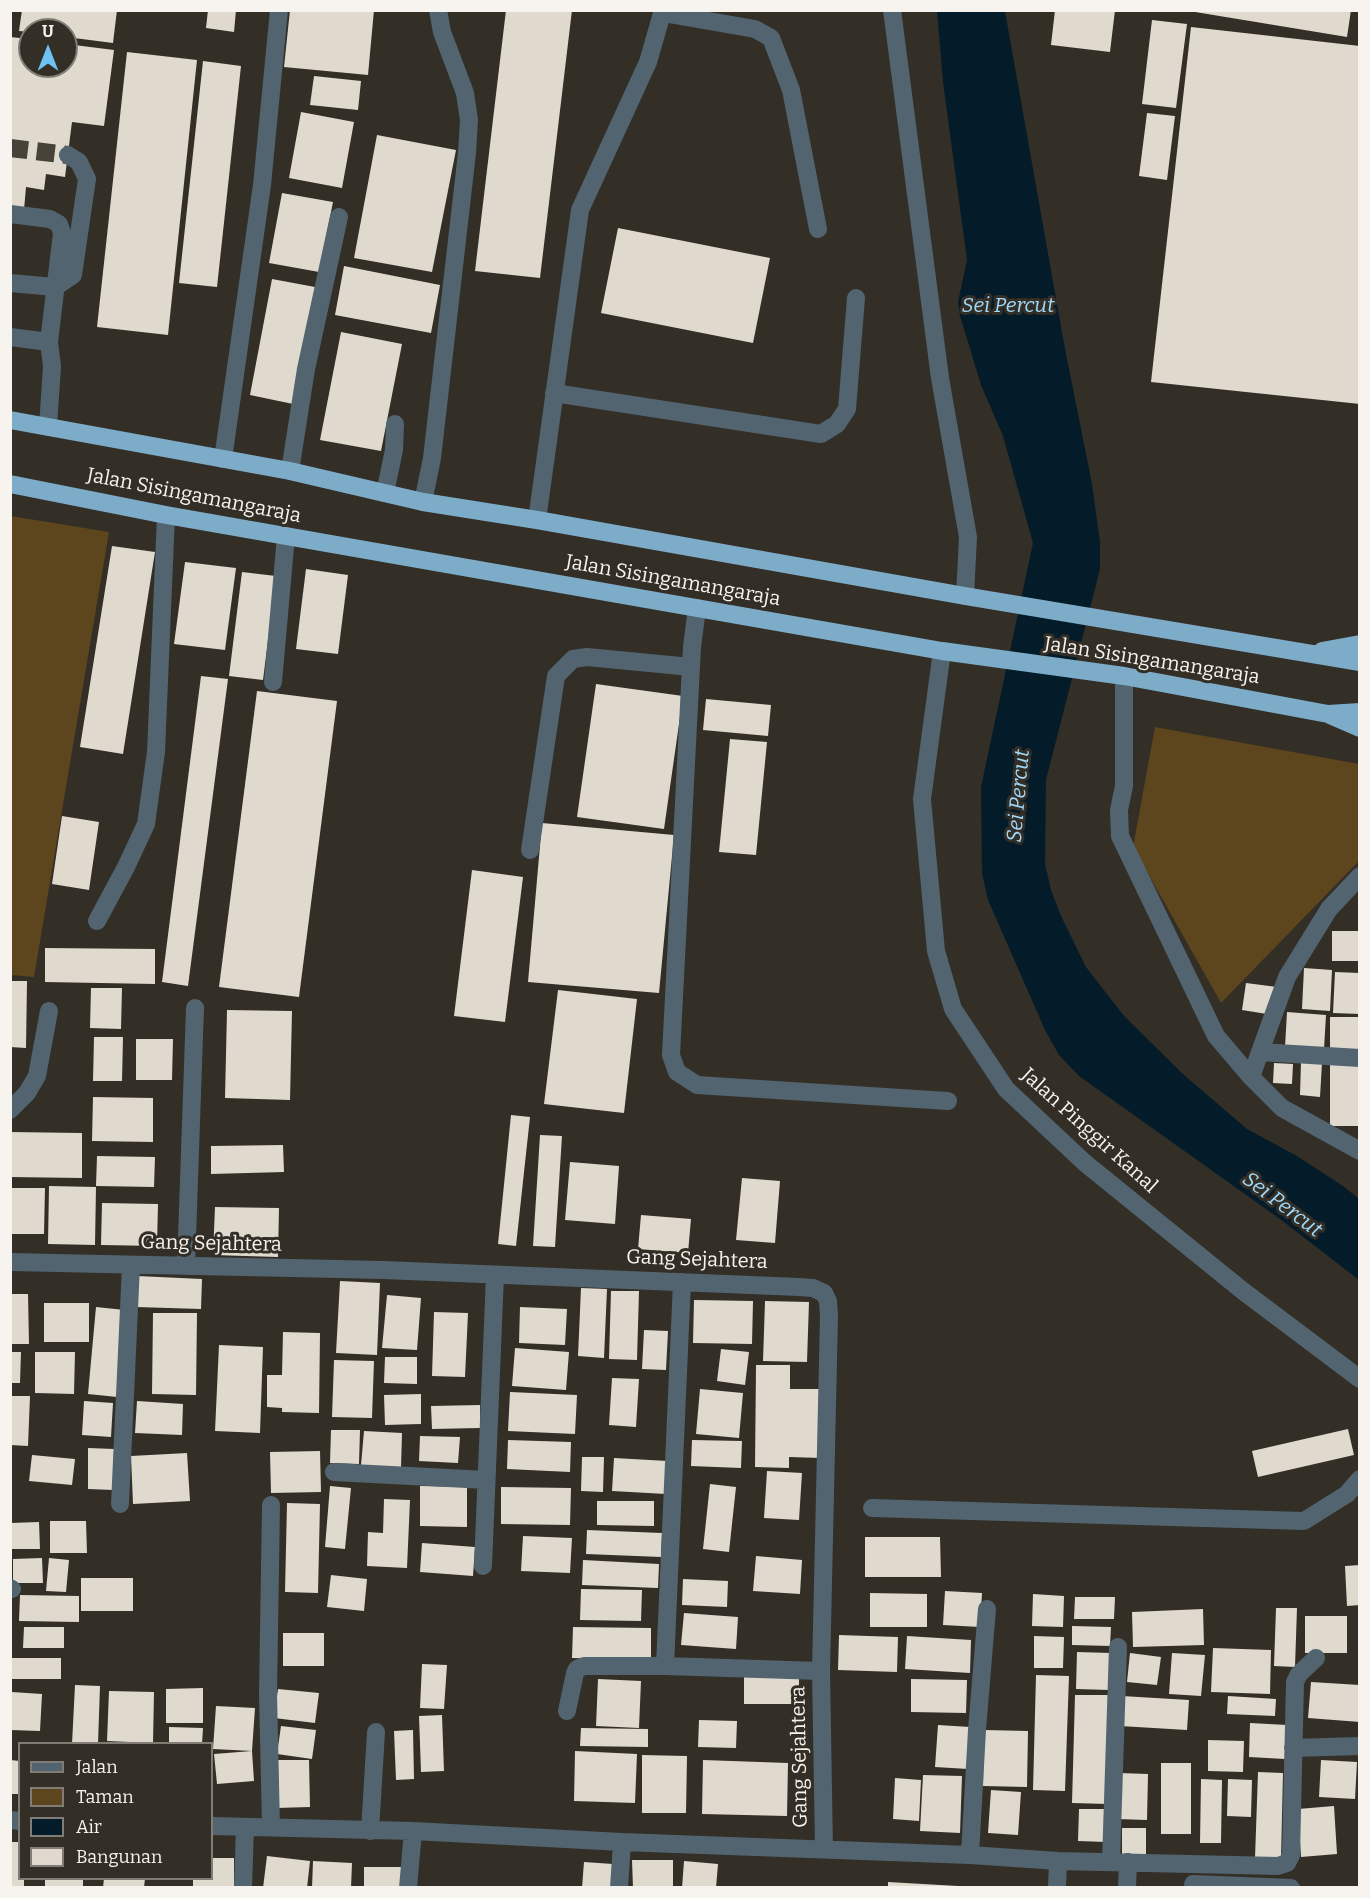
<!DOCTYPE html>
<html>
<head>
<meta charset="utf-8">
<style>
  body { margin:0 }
  #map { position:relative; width:1370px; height:1898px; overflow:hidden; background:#332e26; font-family:Bitter,serif }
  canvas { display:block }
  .frame { position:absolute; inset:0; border:12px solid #f7f3ee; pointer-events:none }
  .legend { position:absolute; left:18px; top:1742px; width:195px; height:138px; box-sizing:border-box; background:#332e26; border:2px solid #817d76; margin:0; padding:8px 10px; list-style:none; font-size:18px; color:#f7f3ee }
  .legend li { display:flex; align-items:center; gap:12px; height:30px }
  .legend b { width:30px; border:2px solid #817d76 }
  .north { position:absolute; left:18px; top:18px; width:60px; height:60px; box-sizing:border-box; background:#332e26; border:2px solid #817d76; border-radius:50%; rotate:0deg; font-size:16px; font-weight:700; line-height:24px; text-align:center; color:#f7f3ee }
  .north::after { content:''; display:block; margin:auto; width:21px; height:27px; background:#6ec2f3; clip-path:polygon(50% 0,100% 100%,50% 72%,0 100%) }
</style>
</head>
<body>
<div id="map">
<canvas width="1370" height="1898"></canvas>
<div class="frame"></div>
<ul class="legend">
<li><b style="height:8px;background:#516470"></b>Jalan</li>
<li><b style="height:16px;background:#5d451d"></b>Taman</li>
<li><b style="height:16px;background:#041c29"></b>Air</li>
<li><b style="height:16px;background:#e0d9ce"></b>Bangunan</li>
</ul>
<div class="north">U</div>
</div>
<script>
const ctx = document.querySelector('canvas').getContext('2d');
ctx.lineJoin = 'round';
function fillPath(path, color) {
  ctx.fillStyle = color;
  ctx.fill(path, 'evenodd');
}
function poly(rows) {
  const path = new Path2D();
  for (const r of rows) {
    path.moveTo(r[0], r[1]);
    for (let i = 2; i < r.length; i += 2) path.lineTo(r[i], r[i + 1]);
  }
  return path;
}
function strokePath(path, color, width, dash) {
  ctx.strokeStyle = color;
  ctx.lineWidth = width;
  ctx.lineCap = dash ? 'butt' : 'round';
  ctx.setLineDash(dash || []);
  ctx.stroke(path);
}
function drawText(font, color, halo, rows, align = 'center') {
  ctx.font = font + ' Bitter,serif';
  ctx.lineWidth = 6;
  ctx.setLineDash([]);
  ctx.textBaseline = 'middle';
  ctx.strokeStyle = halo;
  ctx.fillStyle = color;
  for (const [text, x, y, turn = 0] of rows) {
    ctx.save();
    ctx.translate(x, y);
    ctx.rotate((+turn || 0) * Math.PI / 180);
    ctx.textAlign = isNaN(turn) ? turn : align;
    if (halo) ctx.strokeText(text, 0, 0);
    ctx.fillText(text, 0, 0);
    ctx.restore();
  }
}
const green = poly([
  [11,516,109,532,34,977,11,975],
  [1155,727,1359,764,1359,861,1221,1003,1133,847]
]);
const water = poly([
  [937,11,1005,11,1065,349,1092,484,1100,542,1100,569,1046,780,1045,864,1051,890,1061,916,1086,967,1124,1016,1184,1075,1247,1129,1297,1156,1343,1186,1359,1199,1359,1280,1280,1219,1079,1076,1059,1055,1045,1030,988,900,982,873,981,787,1033,543,1003,436,981,385,960,316,958,302,967,260,943,82]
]);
const building = poly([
  [22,10,117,10,113,43,66,37,66,30,30,30,30,32,19,31],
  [208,10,236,10,234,32,206,28],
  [290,10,374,10,368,75,284,67],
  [506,10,572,10,540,278,475,271],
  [1055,10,1115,10,1110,52,1051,45],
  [1183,10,1351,10,1347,37],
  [1152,20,1187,24,1176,108,1142,104],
  [1191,27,1360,46,1360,404,1151,382],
  [10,37,30,39,30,66,66,66,66,44,114,50,104,126,72,122,65,177,46,174,44,190,26,187,24,210,10,209],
  [127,52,197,60,168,335,97,327],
  [203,61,241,66,217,287,179,283],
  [314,76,361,81,358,110,310,105],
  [301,112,354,122,342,188,289,178],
  [1147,113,1175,116,1167,180,1139,176],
  [377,135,456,150,432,272,354,258],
  [282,193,333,202,319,272,269,263],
  [618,228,770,258,753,343,601,313],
  [344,266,440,285,431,333,335,315],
  [272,279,315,287,293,404,250,395],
  [341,332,402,344,381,451,320,440],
  [112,546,155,552,123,754,80,747],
  [185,562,236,568,225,650,174,644],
  [306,569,348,575,338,654,296,649],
  [242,572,276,576,263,680,229,676],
  [201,676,228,679,188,986,162,982],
  [596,684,683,696,664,829,577,817],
  [257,691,337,701,299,997,219,987],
  [706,699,771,705,768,736,703,730],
  [730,739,767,742,756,855,719,852],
  [62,816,99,822,89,890,52,884],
  [542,823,674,835,659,993,528,982],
  [472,870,523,877,505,1022,454,1016],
  [1332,931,1360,931,1360,961,1332,961],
  [45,948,155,949,155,984,45,982],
  [1304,968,1332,970,1330,1011,1302,1009],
  [1335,972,1360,973,1360,1014,1333,1013],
  [10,981,27,981,26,1048,10,1047],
  [1246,983,1277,987,1273,1015,1242,1010],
  [91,988,122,988,121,1029,90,1028],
  [558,990,637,999,624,1113,544,1104],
  [227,1010,292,1011,290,1100,225,1098],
  [1287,1012,1326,1015,1324,1049,1285,1047],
  [1330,1017,1360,1017,1360,1054,1330,1054],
  [94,1037,123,1037,122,1081,93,1081],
  [136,1039,173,1039,172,1080,136,1080],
  [1301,1062,1322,1063,1320,1097,1300,1095],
  [1274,1063,1293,1064,1292,1084,1273,1083],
  [1330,1064,1360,1064,1360,1126,1330,1126],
  [93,1097,153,1098,153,1142,92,1141],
  [511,1115,530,1117,516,1246,498,1244],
  [10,1132,82,1133,82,1178,10,1177],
  [540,1135,562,1136,555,1247,533,1246],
  [283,1145,284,1172,211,1174,211,1146],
  [97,1156,155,1157,154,1187,96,1186],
  [570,1162,619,1166,615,1224,565,1220],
  [742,1178,780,1181,775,1243,736,1240],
  [49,1186,96,1187,95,1245,48,1244],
  [10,1188,45,1188,44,1234,10,1234],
  [102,1203,158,1204,157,1246,101,1245],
  [215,1207,279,1208,278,1257,213,1255],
  [641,1215,691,1219,688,1253,638,1249],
  [137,1276,202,1279,201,1309,136,1307],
  [340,1281,380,1283,377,1355,336,1353],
  [581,1288,607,1289,604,1358,578,1356],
  [611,1291,639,1291,637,1360,609,1359],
  [10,1294,28,1294,29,1344,10,1344],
  [387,1295,421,1298,417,1350,382,1348],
  [694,1300,753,1301,752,1344,693,1343],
  [765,1301,809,1302,807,1362,763,1361],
  [44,1303,89,1303,89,1342,44,1342],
  [96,1307,125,1310,117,1397,88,1394],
  [520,1307,567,1309,565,1345,519,1343],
  [434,1312,468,1313,465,1377,432,1376],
  [153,1313,197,1313,196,1395,152,1394],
  [644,1330,668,1331,666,1370,642,1369],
  [283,1332,320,1333,319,1413,282,1412,282,1408,267,1407,267,1375,282,1375],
  [219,1345,263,1347,260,1433,215,1431],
  [515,1348,569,1352,566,1390,512,1386],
  [721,1349,749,1352,745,1385,717,1381],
  [10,1352,21,1352,20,1383,10,1383],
  [35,1352,75,1352,74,1394,35,1393],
  [385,1357,417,1357,417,1384,384,1383],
  [334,1360,374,1361,372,1418,332,1417],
  [756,1365,790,1365,790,1389,821,1389,821,1458,789,1457,789,1468,755,1467],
  [612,1378,639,1379,636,1427,609,1425],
  [700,1389,743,1393,739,1438,696,1434],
  [510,1392,577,1395,575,1434,508,1431],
  [421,1394,421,1424,385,1425,384,1395],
  [10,1396,30,1396,28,1446,10,1445],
  [84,1401,113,1403,111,1437,82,1435],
  [137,1401,183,1404,182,1435,135,1433],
  [480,1405,480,1428,432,1429,431,1406],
  [1348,1429,1354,1455,1258,1477,1252,1451],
  [331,1430,360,1430,359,1464,330,1463],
  [364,1431,402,1433,401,1468,361,1465],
  [420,1436,460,1437,458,1463,419,1461],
  [508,1440,571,1442,570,1472,507,1469],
  [692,1440,742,1441,741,1468,691,1466],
  [88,1448,114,1449,113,1490,88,1489],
  [320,1451,321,1492,271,1493,270,1452],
  [187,1453,190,1501,133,1504,131,1456],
  [32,1455,75,1459,72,1485,29,1481],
  [582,1457,604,1457,603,1492,581,1491],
  [614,1458,668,1461,666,1494,612,1491],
  [767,1471,802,1473,799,1520,764,1518],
  [710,1484,736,1487,729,1552,703,1549],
  [330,1486,351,1488,345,1549,325,1547],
  [420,1486,467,1487,467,1527,420,1526],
  [501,1487,571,1488,570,1525,501,1524],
  [384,1499,410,1500,407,1568,367,1566,368,1532,383,1533],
  [597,1501,654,1501,654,1526,597,1525],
  [287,1503,320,1504,318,1593,285,1592],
  [50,1521,86,1521,87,1553,50,1553],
  [39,1522,40,1549,10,1549,10,1523],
  [587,1530,662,1533,661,1557,586,1554],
  [523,1536,572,1538,570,1573,521,1571],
  [865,1537,940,1537,941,1577,865,1577],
  [422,1543,475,1547,473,1576,420,1572],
  [756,1556,802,1560,800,1594,753,1591],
  [42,1558,43,1583,13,1583,13,1559],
  [49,1558,69,1560,66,1592,46,1591],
  [583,1560,659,1564,658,1588,582,1585],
  [1360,1565,1360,1605,1347,1606,1345,1566],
  [331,1575,367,1579,364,1611,327,1607],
  [81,1578,133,1578,133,1611,81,1611],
  [683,1579,728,1581,727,1607,682,1605],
  [581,1589,642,1590,641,1621,580,1620],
  [945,1591,982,1593,980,1627,943,1625],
  [870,1593,927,1594,927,1627,870,1627],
  [1033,1594,1064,1596,1063,1627,1032,1626],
  [20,1595,79,1596,79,1622,19,1621],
  [1075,1597,1115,1597,1114,1619,1074,1619],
  [1276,1608,1297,1608,1295,1667,1274,1666],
  [1203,1609,1204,1645,1133,1647,1132,1612],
  [684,1613,738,1617,736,1649,681,1645],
  [1305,1616,1347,1616,1347,1653,1305,1653],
  [1072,1626,1111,1627,1110,1646,1072,1645],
  [24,1627,64,1627,64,1648,23,1648],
  [573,1627,651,1628,651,1660,572,1658],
  [283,1633,324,1633,324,1666,283,1666],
  [839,1635,898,1637,897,1672,838,1670],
  [907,1636,971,1640,970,1673,905,1669],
  [1034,1636,1064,1637,1063,1668,1034,1668],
  [1213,1648,1271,1650,1270,1694,1211,1692],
  [1077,1652,1111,1653,1110,1690,1076,1689],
  [1130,1653,1161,1657,1157,1685,1127,1682],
  [1172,1653,1205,1655,1201,1696,1169,1694],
  [10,1658,61,1658,61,1679,10,1679],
  [422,1664,447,1665,444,1709,420,1708],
  [1036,1675,1069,1676,1065,1791,1033,1790],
  [744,1677,799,1677,799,1704,744,1704],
  [598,1679,641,1681,639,1728,596,1726],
  [911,1679,967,1680,966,1713,911,1712],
  [1311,1682,1360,1685,1360,1722,1308,1718],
  [75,1685,100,1686,98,1744,72,1744],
  [203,1688,203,1723,166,1723,166,1689],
  [278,1689,319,1693,315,1723,274,1718],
  [109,1691,154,1692,153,1743,107,1741],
  [12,1692,42,1694,40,1731,10,1730],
  [1075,1695,1110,1695,1107,1804,1072,1803],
  [1122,1696,1189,1700,1187,1730,1120,1726],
  [1228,1696,1276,1699,1275,1716,1227,1714],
  [216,1706,255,1708,252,1751,213,1749],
  [442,1715,444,1771,421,1772,419,1716],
  [699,1720,737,1721,736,1748,698,1747],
  [1250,1723,1287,1725,1285,1759,1249,1757],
  [938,1725,970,1727,968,1769,935,1767],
  [281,1726,316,1730,312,1759,277,1754],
  [169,1727,203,1728,202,1744,169,1744],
  [581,1728,648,1729,648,1747,580,1746],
  [413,1730,414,1779,396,1780,394,1731],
  [984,1730,1028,1731,1027,1787,983,1786],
  [1208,1740,1244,1741,1243,1772,1208,1771],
  [252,1751,254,1781,217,1784,214,1754],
  [575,1751,637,1754,635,1803,574,1801],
  [642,1755,687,1756,686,1813,642,1813],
  [10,1760,20,1761,20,1794,10,1794],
  [276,1760,309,1760,310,1807,276,1808],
  [703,1760,788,1763,787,1816,702,1814],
  [1321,1760,1357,1762,1355,1799,1319,1797],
  [1161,1763,1191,1763,1191,1834,1161,1834],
  [1258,1772,1283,1773,1281,1859,1255,1858],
  [1119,1773,1148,1774,1147,1820,1117,1819],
  [923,1775,962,1776,960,1833,920,1831],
  [895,1778,921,1780,919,1821,893,1819],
  [1201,1779,1222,1780,1221,1843,1200,1843],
  [1228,1779,1252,1780,1251,1817,1227,1816],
  [991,1790,1021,1792,1018,1835,988,1833],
  [1334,1806,1337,1854,1301,1857,1298,1809],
  [1079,1809,1107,1809,1106,1842,1078,1841],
  [1122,1828,1146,1828,1146,1856,1122,1855],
  [10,1842,20,1842,20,1878,24,1878,24,1888,10,1888],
  [267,1856,310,1861,307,1888,263,1888],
  [212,1858,234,1858,234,1888,193,1888,193,1878,212,1878],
  [632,1860,673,1860,673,1888,633,1888],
  [313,1861,352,1863,351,1888,312,1888],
  [684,1861,718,1864,716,1888,682,1888],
  [584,1862,613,1864,612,1888,582,1888],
  [364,1867,402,1867,402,1888,364,1888],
  [45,1878,83,1878,83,1888,45,1888],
  [104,1878,145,1878,144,1888,103,1888],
  [888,1882,958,1886,958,1888,888,1888]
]);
const minorTunnel = poly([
  [10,148,68,155]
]);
const minor = poly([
  [892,10,940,378,968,537,965,596],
  [663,13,755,29,771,38,791,90,818,229],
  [10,214,50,219,59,224,62,233,49,342,52,366,48,427],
  [10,283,55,287,73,275,87,179,79,162,68,155],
  [10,337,49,342],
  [554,393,821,434,837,424,847,409,856,298],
  [223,459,262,185,279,10],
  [290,471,306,369,339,217],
  [385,493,394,450,395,424],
  [423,502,432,458,467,153,469,120,465,93,442,32,438,10],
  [537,520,580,210,648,62,663,10],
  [697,608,692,647,671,1055,677,1072,697,1085,948,1101],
  [942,651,922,799,936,951,953,1009,1006,1089,1085,1163,1243,1291,1360,1379],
  [1124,676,1124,786,1119,810,1120,836,1216,1036,1251,1077,1282,1108,1360,1151],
  [273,682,286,536],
  [530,850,556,676,573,659,587,657,691,667],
  [97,921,126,867,146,824,156,752,166,515],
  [1260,1052,1360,1058],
  [1251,1077,1287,977,1329,909,1360,876],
  [10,1110,27,1093,37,1076,49,1011],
  [10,1262,384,1270,799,1287,813,1288,824,1293,828,1301,829,1316,821,1671,824,1849],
  [186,1266,195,1008],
  [682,1282,665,1666,821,1671],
  [334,1472,486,1480],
  [120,1504,131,1265],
  [271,1505,268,1694,271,1827],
  [872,1508,1304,1521,1347,1494,1360,1479],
  [483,1566,495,1275],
  [10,1588,12,1589],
  [567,1711,575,1673,577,1669,584,1666,665,1666],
  [1293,1748,1360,1746],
  [10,1820,20,1821],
  [212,1826,413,1831,622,1842,970,1855,1058,1861,1278,1866,1287,1863,1291,1855,1295,1682,1299,1674,1316,1658],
  [370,1831,376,1732],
  [970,1855,977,1730,987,1609],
  [1111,1862,1118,1647],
  [1193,1884,1291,1888],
  [243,1888,245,1827],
  [408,1888,413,1831],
  [619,1888,622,1842],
  [1057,1888,1058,1861],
  [1127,1888,1128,1862]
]);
const highway = poly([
  [10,420,290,471,423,502,537,520,965,596,1360,662],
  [10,484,166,515,942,651,1124,676,1328,714,1360,712],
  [1322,651,1360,644],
  [1330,715,1360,728]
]);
const streetNames = [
  ["Jalan Sisingamangaraja",194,496,11],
  ["Jalan Sisingamangaraja",673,581,10],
  ["Jalan Sisingamangaraja",1152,661,9],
  ["Jalan Pinggir Kanal",1089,1131,42],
  ["Gang Sejahtera",211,1244,1],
  ["Gang Sejahtera",697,1260,2],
  ["Gang Sejahtera",800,1757,-91]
];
const waterNames = [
  ["Sei Percut",1008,306],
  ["Sei Percut",1019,796,-85],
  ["Sei Percut",1282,1205,37]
];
fillPath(green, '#5d451d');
fillPath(water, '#041c29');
fillPath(building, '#e0d9ce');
strokePath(minorTunnel, '#47423a', 18, [18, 9]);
strokePath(minor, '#516470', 18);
strokePath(highway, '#7dacc9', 18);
drawText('20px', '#f7f3ee', '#332e26', streetNames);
drawText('italic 21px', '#9fd9fc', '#332e26', waterNames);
</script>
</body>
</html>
